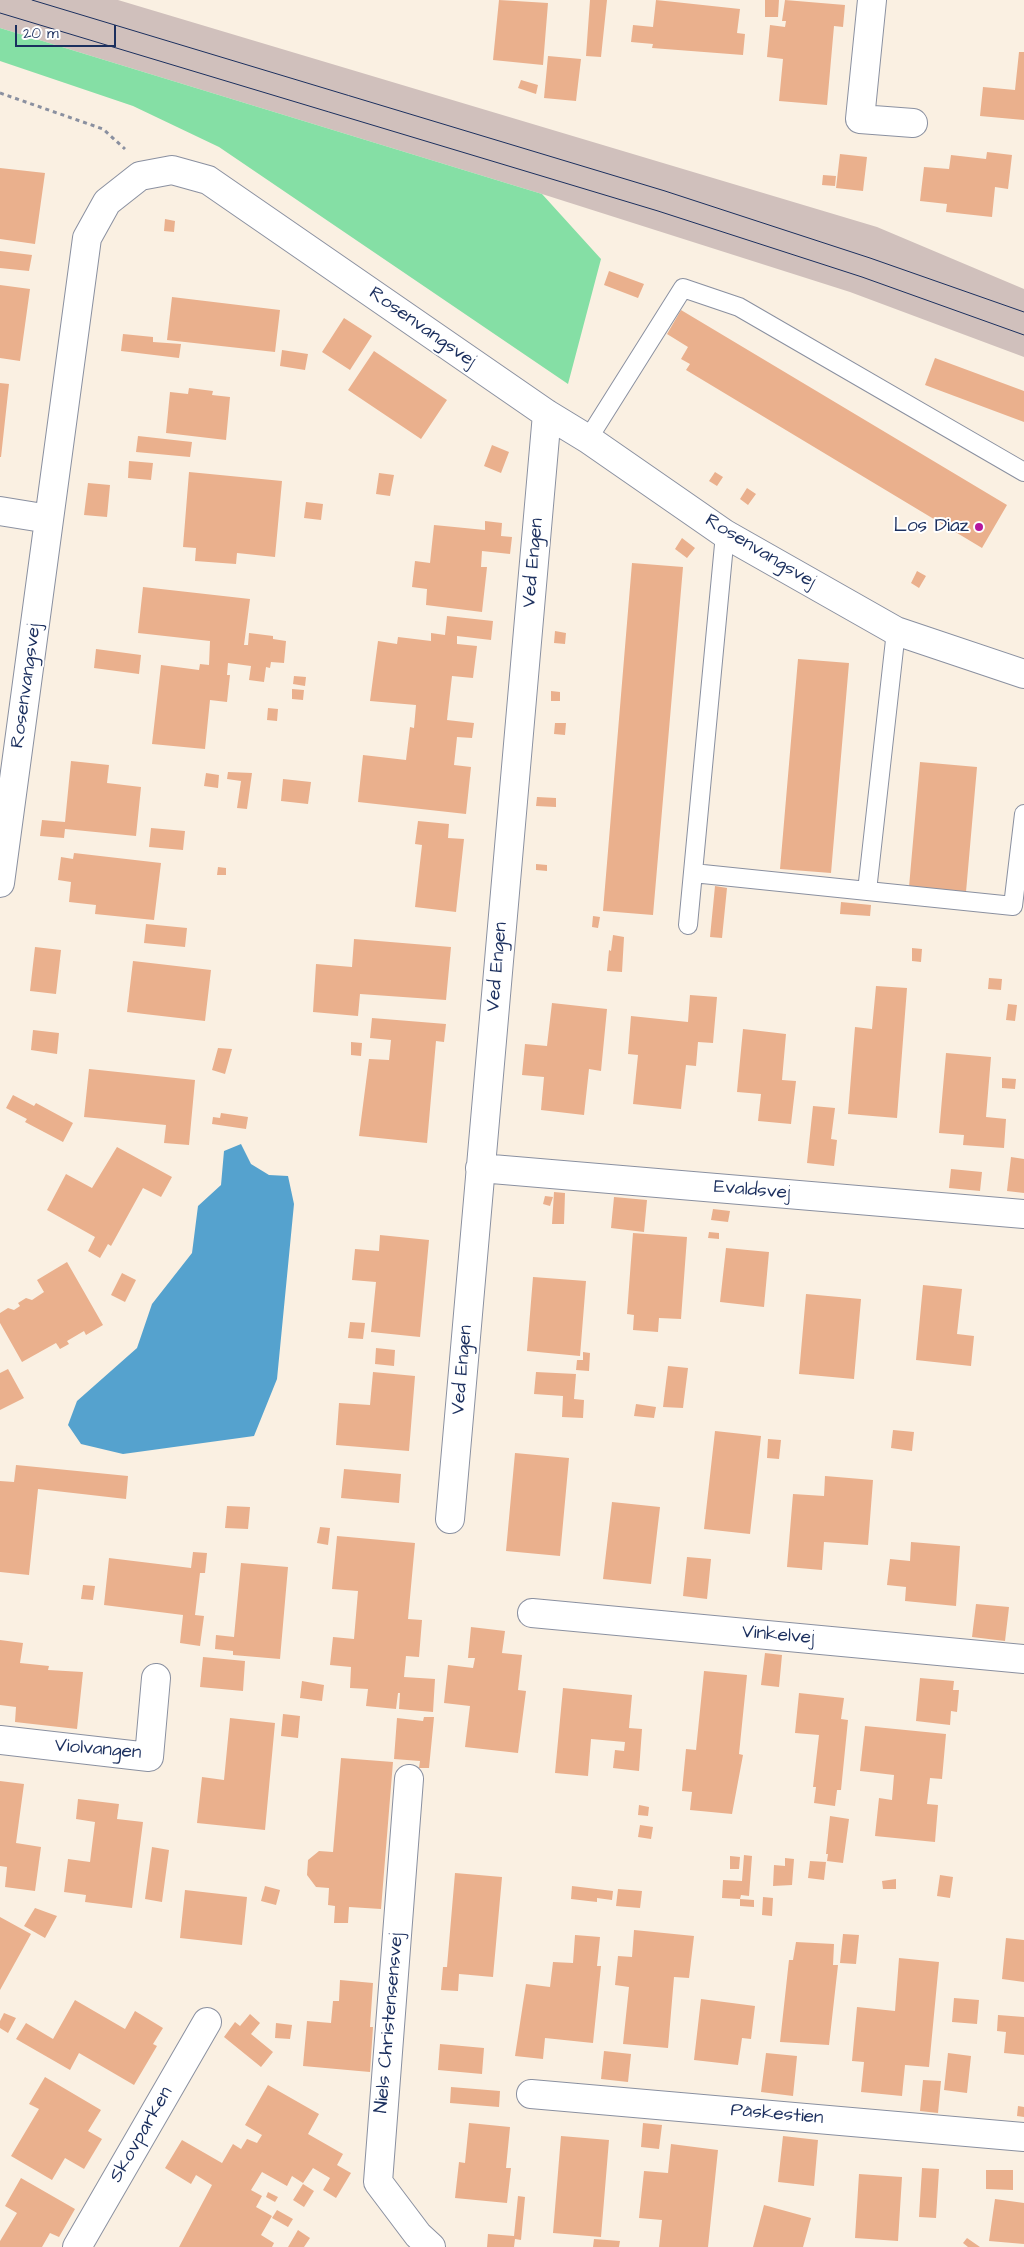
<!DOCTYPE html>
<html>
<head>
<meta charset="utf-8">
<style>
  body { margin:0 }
  #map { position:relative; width:1024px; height:2247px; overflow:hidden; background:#faf0e2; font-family:"Architects Daughter",sans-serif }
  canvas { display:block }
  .scale { position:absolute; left:15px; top:25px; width:101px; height:22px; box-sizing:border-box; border:2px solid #1b2f5e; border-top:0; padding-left:6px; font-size:15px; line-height:18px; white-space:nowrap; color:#1b2f5e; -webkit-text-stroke:4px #fff; paint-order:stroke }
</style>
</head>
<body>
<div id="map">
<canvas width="1024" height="2247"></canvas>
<div class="scale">20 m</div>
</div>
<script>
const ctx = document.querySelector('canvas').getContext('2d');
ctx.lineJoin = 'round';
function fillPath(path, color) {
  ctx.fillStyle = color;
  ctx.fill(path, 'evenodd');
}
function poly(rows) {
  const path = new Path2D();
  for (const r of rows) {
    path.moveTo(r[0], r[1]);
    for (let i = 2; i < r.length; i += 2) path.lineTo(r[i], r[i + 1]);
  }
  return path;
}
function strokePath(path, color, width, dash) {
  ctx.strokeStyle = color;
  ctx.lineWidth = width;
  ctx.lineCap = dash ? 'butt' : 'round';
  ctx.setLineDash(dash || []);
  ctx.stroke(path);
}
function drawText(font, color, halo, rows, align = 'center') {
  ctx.font = font + ' "Architects Daughter",sans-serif';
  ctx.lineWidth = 4;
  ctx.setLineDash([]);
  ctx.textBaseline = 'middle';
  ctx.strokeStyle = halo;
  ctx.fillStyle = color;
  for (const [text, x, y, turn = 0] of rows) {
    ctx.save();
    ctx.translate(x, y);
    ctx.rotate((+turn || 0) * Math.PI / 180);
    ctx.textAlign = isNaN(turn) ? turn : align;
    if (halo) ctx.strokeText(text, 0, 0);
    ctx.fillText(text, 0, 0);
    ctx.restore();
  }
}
const industrial = poly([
  [0,0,118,0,877,227,1024,289,1024,357,850,292,542,194,0,28]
]);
const green = poly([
  [0,28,542,194,601,259,568,384,219,147,133,106,0,61]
]);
const water = poly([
  [241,1144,251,1164,269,1175,288,1176,294,1204,277,1379,254,1436,123,1454,81,1444,68,1425,77,1401,137,1348,152,1304,192,1253,198,1206,221,1185,224,1151]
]);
const building = poly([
  [499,0,548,3,543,65,493,60],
  [590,0,607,0,601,57,586,56],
  [656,0,740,9,737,33,745,34,743,55,652,48,653,44,631,42,633,25,653,27],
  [765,0,779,0,778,17,765,17],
  [785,0,845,5,843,27,834,26,827,105,779,101,783,59,767,57,770,25,785,27,786,21,782,21],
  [1019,52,1024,52,1024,120,980,116,983,87,1015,90],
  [548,56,581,59,576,101,544,98],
  [521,80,538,85,536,94,518,88],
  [987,152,1012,155,1008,189,995,187,992,217,946,212,947,204,920,201,924,167,949,169,951,155,986,159],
  [840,154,867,157,863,191,836,188],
  [0,168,45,173,35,244,0,239],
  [823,175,836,176,835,186,822,185],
  [165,219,175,221,174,232,164,231],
  [0,251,32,255,29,271,0,268],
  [609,271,644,284,638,298,604,285],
  [0,285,30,289,20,361,0,358],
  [172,297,280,310,275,352,167,340],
  [681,310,1007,505,982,548,686,370,690,364,681,359,688,347,667,334],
  [344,318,372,336,350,370,322,352],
  [123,334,153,337,153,342,181,344,179,358,121,351],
  [282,350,308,354,305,370,280,366],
  [374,351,447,400,421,439,348,390],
  [935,358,1024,391,1024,422,925,385],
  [0,383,9,384,1,457,0,457],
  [189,388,213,391,212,395,230,397,226,440,166,433,170,392,188,394],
  [138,436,192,442,190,457,136,452],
  [492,445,509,452,501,473,484,466],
  [129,461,153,463,151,480,128,478],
  [189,472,282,481,275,557,237,553,236,564,195,561,196,548,183,547],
  [715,472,723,477,717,486,709,481],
  [379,473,394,475,390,496,376,494],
  [88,483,110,485,107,517,84,515],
  [747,488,756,494,748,505,740,499],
  [306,502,323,504,321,520,304,518],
  [485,521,502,523,501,536,512,537,510,554,482,551,481,567,487,567,482,612,426,605,427,589,412,587,415,561,430,563,434,525,485,530],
  [682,538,695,548,687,558,675,549],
  [632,563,683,567,653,915,603,911],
  [917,571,926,576,919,588,911,583],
  [143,587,250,599,244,645,248,645,249,633,273,636,273,639,286,641,284,663,271,662,270,668,266,667,264,682,249,680,251,666,228,663,227,675,230,675,227,702,210,700,205,749,152,744,161,665,199,670,200,664,209,665,210,641,138,633],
  [447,616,493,621,491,640,457,636,457,644,477,646,473,678,452,676,447,720,474,723,472,738,457,737,454,765,471,767,466,814,358,802,363,755,406,760,410,727,414,728,416,705,370,701,378,641,397,644,398,637,431,641,431,633,445,635],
  [555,631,566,633,565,644,554,643],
  [96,649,141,655,139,674,94,668],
  [798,659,849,663,831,873,780,869],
  [294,676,306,677,305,686,293,684],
  [292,689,304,690,303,700,292,699],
  [551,691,560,692,560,701,551,701],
  [268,708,278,709,277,721,267,720],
  [555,723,566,723,565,735,554,734],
  [71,761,109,765,107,783,141,787,136,836,65,829,64,838,40,836,42,820,65,822],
  [920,762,977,767,966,892,909,887],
  [228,772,252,773,247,809,237,808,241,781,227,779],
  [206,773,219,775,218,788,204,786],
  [283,779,311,782,308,804,281,801],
  [537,797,556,798,556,807,536,806],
  [418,821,449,824,448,838,464,839,456,912,415,907,422,845,415,844],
  [151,828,185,831,183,850,149,847],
  [74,853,161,863,154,920,95,914,96,905,69,902,71,882,58,880,61,857,73,859],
  [536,864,547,865,547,871,536,870],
  [218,867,226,868,226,875,217,875],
  [715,886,727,888,722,938,710,937],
  [841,902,871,905,870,916,840,914],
  [593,916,600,917,598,928,592,927],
  [146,924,187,928,185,947,144,943],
  [613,935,624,937,622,972,607,971,609,950,611,951],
  [354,939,451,947,446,1000,360,994,358,1016,313,1012,316,964,352,967],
  [35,947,61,950,56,994,30,991],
  [912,948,922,949,921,962,912,961],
  [133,961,211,970,205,1021,127,1012],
  [989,978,1002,979,1001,990,988,989],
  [876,986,907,988,897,1118,848,1114,855,1027,872,1029],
  [690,995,717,997,713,1043,698,1042,696,1066,686,1065,681,1109,633,1104,638,1055,628,1054,631,1016,688,1022],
  [552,1003,607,1009,601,1071,589,1069,584,1115,541,1110,544,1077,522,1075,525,1044,547,1046],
  [1008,1004,1017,1005,1015,1021,1006,1020],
  [372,1018,446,1024,444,1042,436,1041,427,1143,359,1136,369,1059,389,1060,391,1040,370,1038],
  [743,1029,786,1034,782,1080,796,1081,791,1124,758,1121,761,1094,737,1092],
  [33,1030,59,1033,57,1054,31,1050],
  [351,1042,362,1043,361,1056,351,1055],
  [218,1048,232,1049,225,1074,212,1070],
  [946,1053,991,1057,986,1117,1006,1119,1004,1148,963,1145,964,1135,939,1133],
  [89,1069,195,1080,189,1145,164,1143,166,1125,84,1117],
  [1002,1078,1016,1079,1015,1089,1002,1088],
  [13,1095,34,1106,36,1103,73,1123,63,1142,25,1122,27,1119,6,1108],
  [813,1106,835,1108,831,1139,837,1140,834,1166,807,1163],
  [221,1113,248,1117,246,1129,212,1124,213,1117,220,1118],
  [117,1147,172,1177,161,1197,143,1188,111,1246,108,1244,100,1258,88,1251,95,1237,47,1210,66,1174,92,1188],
  [1011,1157,1024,1159,1024,1193,1007,1191],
  [951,1169,982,1172,980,1191,949,1188],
  [554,1192,565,1193,564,1224,552,1224],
  [545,1196,553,1197,550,1206,543,1204],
  [614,1197,647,1200,644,1232,611,1228],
  [713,1209,730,1211,728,1222,711,1220],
  [709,1232,719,1233,719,1239,708,1238],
  [633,1233,687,1237,681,1319,659,1318,658,1332,633,1330,634,1315,627,1314],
  [380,1235,429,1240,420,1337,371,1332,376,1282,352,1280,355,1249,379,1251],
  [726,1248,769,1252,764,1307,720,1302],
  [67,1262,103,1325,86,1335,84,1331,67,1341,69,1344,60,1349,56,1343,22,1362,0,1323,0,1313,8,1308,14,1310,20,1306,18,1303,26,1298,32,1300,44,1292,37,1280],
  [122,1273,136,1280,125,1302,111,1295],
  [533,1277,586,1281,580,1356,527,1351],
  [923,1285,962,1289,957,1334,974,1336,971,1366,916,1360],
  [806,1294,861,1299,854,1379,799,1374],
  [350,1322,365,1323,363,1339,348,1338],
  [376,1348,395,1350,394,1366,375,1364],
  [583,1352,590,1353,589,1371,576,1370,577,1360,583,1360],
  [668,1366,688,1368,683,1408,663,1407],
  [8,1369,24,1398,0,1410,0,1373],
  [373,1372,415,1376,409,1451,336,1445,339,1403,370,1405],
  [536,1372,576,1374,574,1399,584,1400,583,1418,562,1417,563,1396,534,1394],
  [636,1404,656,1407,654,1418,634,1416],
  [893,1430,914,1432,912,1451,891,1448],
  [715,1431,761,1436,750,1534,704,1529],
  [768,1439,781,1440,779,1459,767,1458],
  [515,1453,569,1458,560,1556,506,1551],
  [16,1465,128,1476,126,1499,38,1489,29,1575,0,1572,0,1481,14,1482],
  [344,1469,401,1474,399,1503,341,1498],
  [825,1476,873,1480,868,1545,824,1542,822,1570,787,1567,793,1494,824,1496],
  [612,1502,660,1507,651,1584,603,1579],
  [227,1506,250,1507,248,1529,225,1528],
  [320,1527,330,1528,328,1545,317,1543],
  [337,1536,415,1543,408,1619,422,1620,419,1657,406,1656,404,1677,435,1679,433,1712,399,1709,400,1693,398,1693,396,1709,366,1706,368,1689,350,1688,351,1667,330,1665,333,1637,354,1639,358,1591,332,1589],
  [911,1542,960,1546,956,1606,905,1601,906,1587,887,1585,890,1559,910,1561],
  [193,1552,207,1553,205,1573,200,1573,195,1615,204,1616,200,1646,180,1643,183,1615,104,1605,109,1558,191,1568],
  [687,1557,711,1559,707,1599,683,1596],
  [241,1563,288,1567,280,1659,233,1655,233,1651,215,1649,216,1635,234,1637],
  [83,1585,95,1586,93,1600,81,1599],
  [976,1604,1009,1607,1005,1641,972,1637],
  [471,1627,505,1631,502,1653,522,1655,518,1690,526,1691,518,1753,465,1747,470,1706,444,1703,448,1665,473,1668,475,1658,468,1658],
  [0,1640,23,1643,20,1663,49,1666,48,1670,83,1672,77,1729,15,1722,16,1707,0,1705],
  [765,1653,782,1655,779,1687,761,1685],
  [203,1657,245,1661,243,1691,200,1687],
  [704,1671,747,1675,739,1754,743,1755,732,1814,690,1810,692,1792,682,1791,686,1749,696,1750],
  [920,1678,954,1681,953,1690,959,1690,957,1712,951,1711,950,1725,916,1721],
  [302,1681,324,1685,322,1701,300,1698],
  [563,1688,632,1695,629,1728,642,1729,639,1771,613,1768,615,1750,624,1751,625,1742,591,1739,588,1776,555,1773],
  [799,1693,844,1698,841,1719,848,1720,841,1790,837,1790,835,1806,814,1803,816,1787,813,1787,819,1735,795,1733],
  [283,1714,300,1716,298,1738,281,1736],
  [424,1717,434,1717,429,1768,419,1768,420,1761,394,1759,397,1718,423,1721],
  [230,1718,275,1723,265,1830,197,1823,202,1777,224,1780],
  [865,1726,946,1734,942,1779,930,1778,927,1804,938,1805,935,1842,875,1836,879,1798,892,1800,894,1775,860,1771],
  [341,1758,393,1762,381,1909,349,1907,348,1923,334,1923,335,1906,328,1905,329,1888,316,1887,307,1875,308,1860,319,1851,333,1852],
  [0,1781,24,1784,16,1843,41,1847,35,1891,5,1887,7,1867,0,1866],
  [78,1799,119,1804,117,1819,143,1822,132,1908,85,1902,86,1895,64,1892,68,1859,90,1862,95,1822,76,1819],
  [639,1805,649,1807,648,1816,638,1815],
  [830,1816,849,1819,843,1863,827,1861,828,1854,826,1854],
  [640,1825,653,1827,651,1839,638,1837],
  [152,1847,169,1850,162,1902,145,1899],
  [744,1855,752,1856,749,1896,741,1895,740,1899,722,1898,723,1880,742,1881],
  [730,1856,740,1857,739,1869,730,1869],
  [785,1858,794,1859,792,1885,773,1886,774,1865,785,1866],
  [810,1861,826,1862,824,1880,808,1878],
  [455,1873,502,1877,493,1977,459,1974,458,1991,441,1990,443,1967,447,1967],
  [940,1875,953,1877,950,1898,937,1896],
  [896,1879,896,1889,883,1889,882,1881],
  [265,1886,280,1890,276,1905,261,1901],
  [572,1886,613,1891,612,1900,597,1898,597,1902,571,1899],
  [618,1889,642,1891,640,1908,616,1906],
  [185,1890,247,1897,242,1945,180,1938],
  [763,1897,773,1898,772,1916,762,1915],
  [740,1899,754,1900,754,1907,740,1906],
  [35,1908,57,1916,45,1938,24,1926],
  [0,1917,31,1934,0,1990],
  [634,1930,694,1936,689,1978,674,1977,668,2048,623,2044,629,1987,615,1985,618,1956,632,1957],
  [843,1934,859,1935,856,1964,840,1963],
  [575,1935,600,1937,597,1966,601,1966,593,2043,545,2038,543,2059,515,2056,526,1984,550,1987,553,1962,573,1963],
  [1006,1938,1024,1940,1024,1982,1002,1979],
  [796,1942,834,1944,833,1965,838,1965,829,2045,780,2042,789,1960,793,1960],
  [899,1958,939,1962,929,2067,905,2065,902,2096,861,2092,864,2062,852,2061,857,2007,895,2011],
  [340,1980,373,1983,370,2027,373,2027,370,2072,303,2066,307,2021,331,2023,333,2001,339,2001],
  [954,1998,979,2000,977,2024,952,2022],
  [701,1999,755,2006,751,2039,742,2038,738,2065,694,2060],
  [75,2000,125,2029,135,2011,163,2028,153,2044,157,2046,134,2085,79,2053,70,2070,16,2039,26,2023,53,2039],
  [4,2013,16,2018,8,2033,0,2028,0,2021],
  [250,2014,260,2023,251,2034,273,2052,261,2067,224,2037,235,2022,240,2026],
  [998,2015,1024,2017,1024,2055,1004,2053,1006,2032,997,2031],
  [276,2023,292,2025,290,2039,275,2038],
  [440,2044,484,2048,482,2074,438,2070],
  [604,2051,631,2054,628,2082,601,2079],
  [766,2053,797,2056,793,2096,761,2092],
  [948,2053,971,2056,967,2093,944,2090],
  [45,2077,101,2110,88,2131,102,2139,84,2169,65,2158,52,2180,11,2156,39,2109,29,2104],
  [923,2080,941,2081,938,2113,920,2111],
  [268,2085,319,2114,308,2134,343,2154,337,2165,351,2173,336,2198,323,2190,330,2178,313,2168,303,2183,292,2176,287,2186,262,2172,251,2190,262,2196,256,2207,272,2216,261,2235,274,2243,272,2247,179,2247,212,2185,196,2175,191,2184,165,2168,182,2140,222,2163,233,2144,241,2149,247,2139,257,2143,262,2135,245,2125],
  [451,2087,500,2091,499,2107,450,2103],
  [1018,2106,1024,2107,1024,2117,1017,2116],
  [469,2123,510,2127,506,2168,511,2168,507,2203,455,2198,459,2162,465,2163],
  [643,2123,662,2125,659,2149,641,2147],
  [561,2136,609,2140,601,2237,553,2233],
  [783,2136,818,2140,814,2186,778,2182],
  [671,2144,718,2150,708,2247,659,2247,662,2220,639,2218,644,2171,668,2173],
  [922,2168,939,2169,936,2218,919,2217],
  [986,2170,1013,2170,1013,2190,986,2189],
  [859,2174,902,2177,898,2241,855,2238],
  [21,2178,75,2209,59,2237,50,2233,42,2247,0,2247,0,2241,17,2213,5,2206],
  [303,2184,314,2191,304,2207,293,2200],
  [268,2192,278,2197,275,2202,266,2197],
  [518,2196,525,2197,521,2240,515,2239,514,2247,487,2247,488,2234,514,2236],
  [995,2199,1024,2203,1024,2244,989,2241],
  [764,2205,811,2218,803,2247,753,2247],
  [277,2210,293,2219,288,2227,272,2218],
  [298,2230,310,2238,304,2247,288,2247],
  [967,2238,980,2247,968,2247,963,2243],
  [594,2239,620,2241,619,2247,593,2247]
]);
const path = poly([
  [0,93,103,129,125,149]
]);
const service = poly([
  [588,439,683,288,739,307,1024,472],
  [693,873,1013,906,1024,814],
  [867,891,896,631],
  [688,925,725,534]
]);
const minor = poly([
  [872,0,860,119,913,123],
  [0,511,49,519],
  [0,883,87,238,107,202,140,176,172,170,208,180,547,414,588,439,725,534,896,631,1024,674],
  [480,1168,1024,1214],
  [450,1519,547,414],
  [532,1613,1024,1659],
  [0,1740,149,1757,156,1678],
  [409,1779,378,2182,418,2235,431,2247],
  [531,2094,1024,2137],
  [77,2247,207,2022]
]);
const tram = poly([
  [32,0,665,191,870,258,1024,312],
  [0,13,658,211,862,277,1024,335]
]);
const markers = [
  [979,527,5,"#b5179e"]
];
const streetNames = [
  ["Rosenvangsvej",422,328,35],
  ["Rosenvangsvej",760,552,31],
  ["Ved Engen",534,563,-85],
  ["Rosenvangsvej",27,686,-82],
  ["Ved Engen",498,967,-85],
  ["Evaldsvej",752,1191,5],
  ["Ved Engen",463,1370,-85],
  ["Vinkelvej",778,1636,5],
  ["Violvangen",98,1750,5],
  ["Niels Christensensvej",390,2023,-85],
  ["Påskestien",777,2115,5],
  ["Skovparken",142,2135,-60]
];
const poiNames = [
  ["Los Diaz",969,527]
];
fillPath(industrial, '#d0c0bc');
fillPath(green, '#85dfa5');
fillPath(water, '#55a2ce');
fillPath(building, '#eab08d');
strokePath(service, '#8a90a0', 20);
strokePath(minor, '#8a90a0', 30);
strokePath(path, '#8a90a0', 3, [4, 4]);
strokePath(service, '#fff', 18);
strokePath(minor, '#fff', 28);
strokePath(tram, '#1b2f5e', 1);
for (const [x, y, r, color] of markers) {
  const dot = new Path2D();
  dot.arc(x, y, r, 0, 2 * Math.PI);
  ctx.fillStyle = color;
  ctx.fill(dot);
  strokePath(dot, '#fff', 2);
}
drawText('19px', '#1b2f5e', '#fff', streetNames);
drawText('19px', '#1b2f5e', '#fff', poiNames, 'right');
</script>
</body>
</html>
